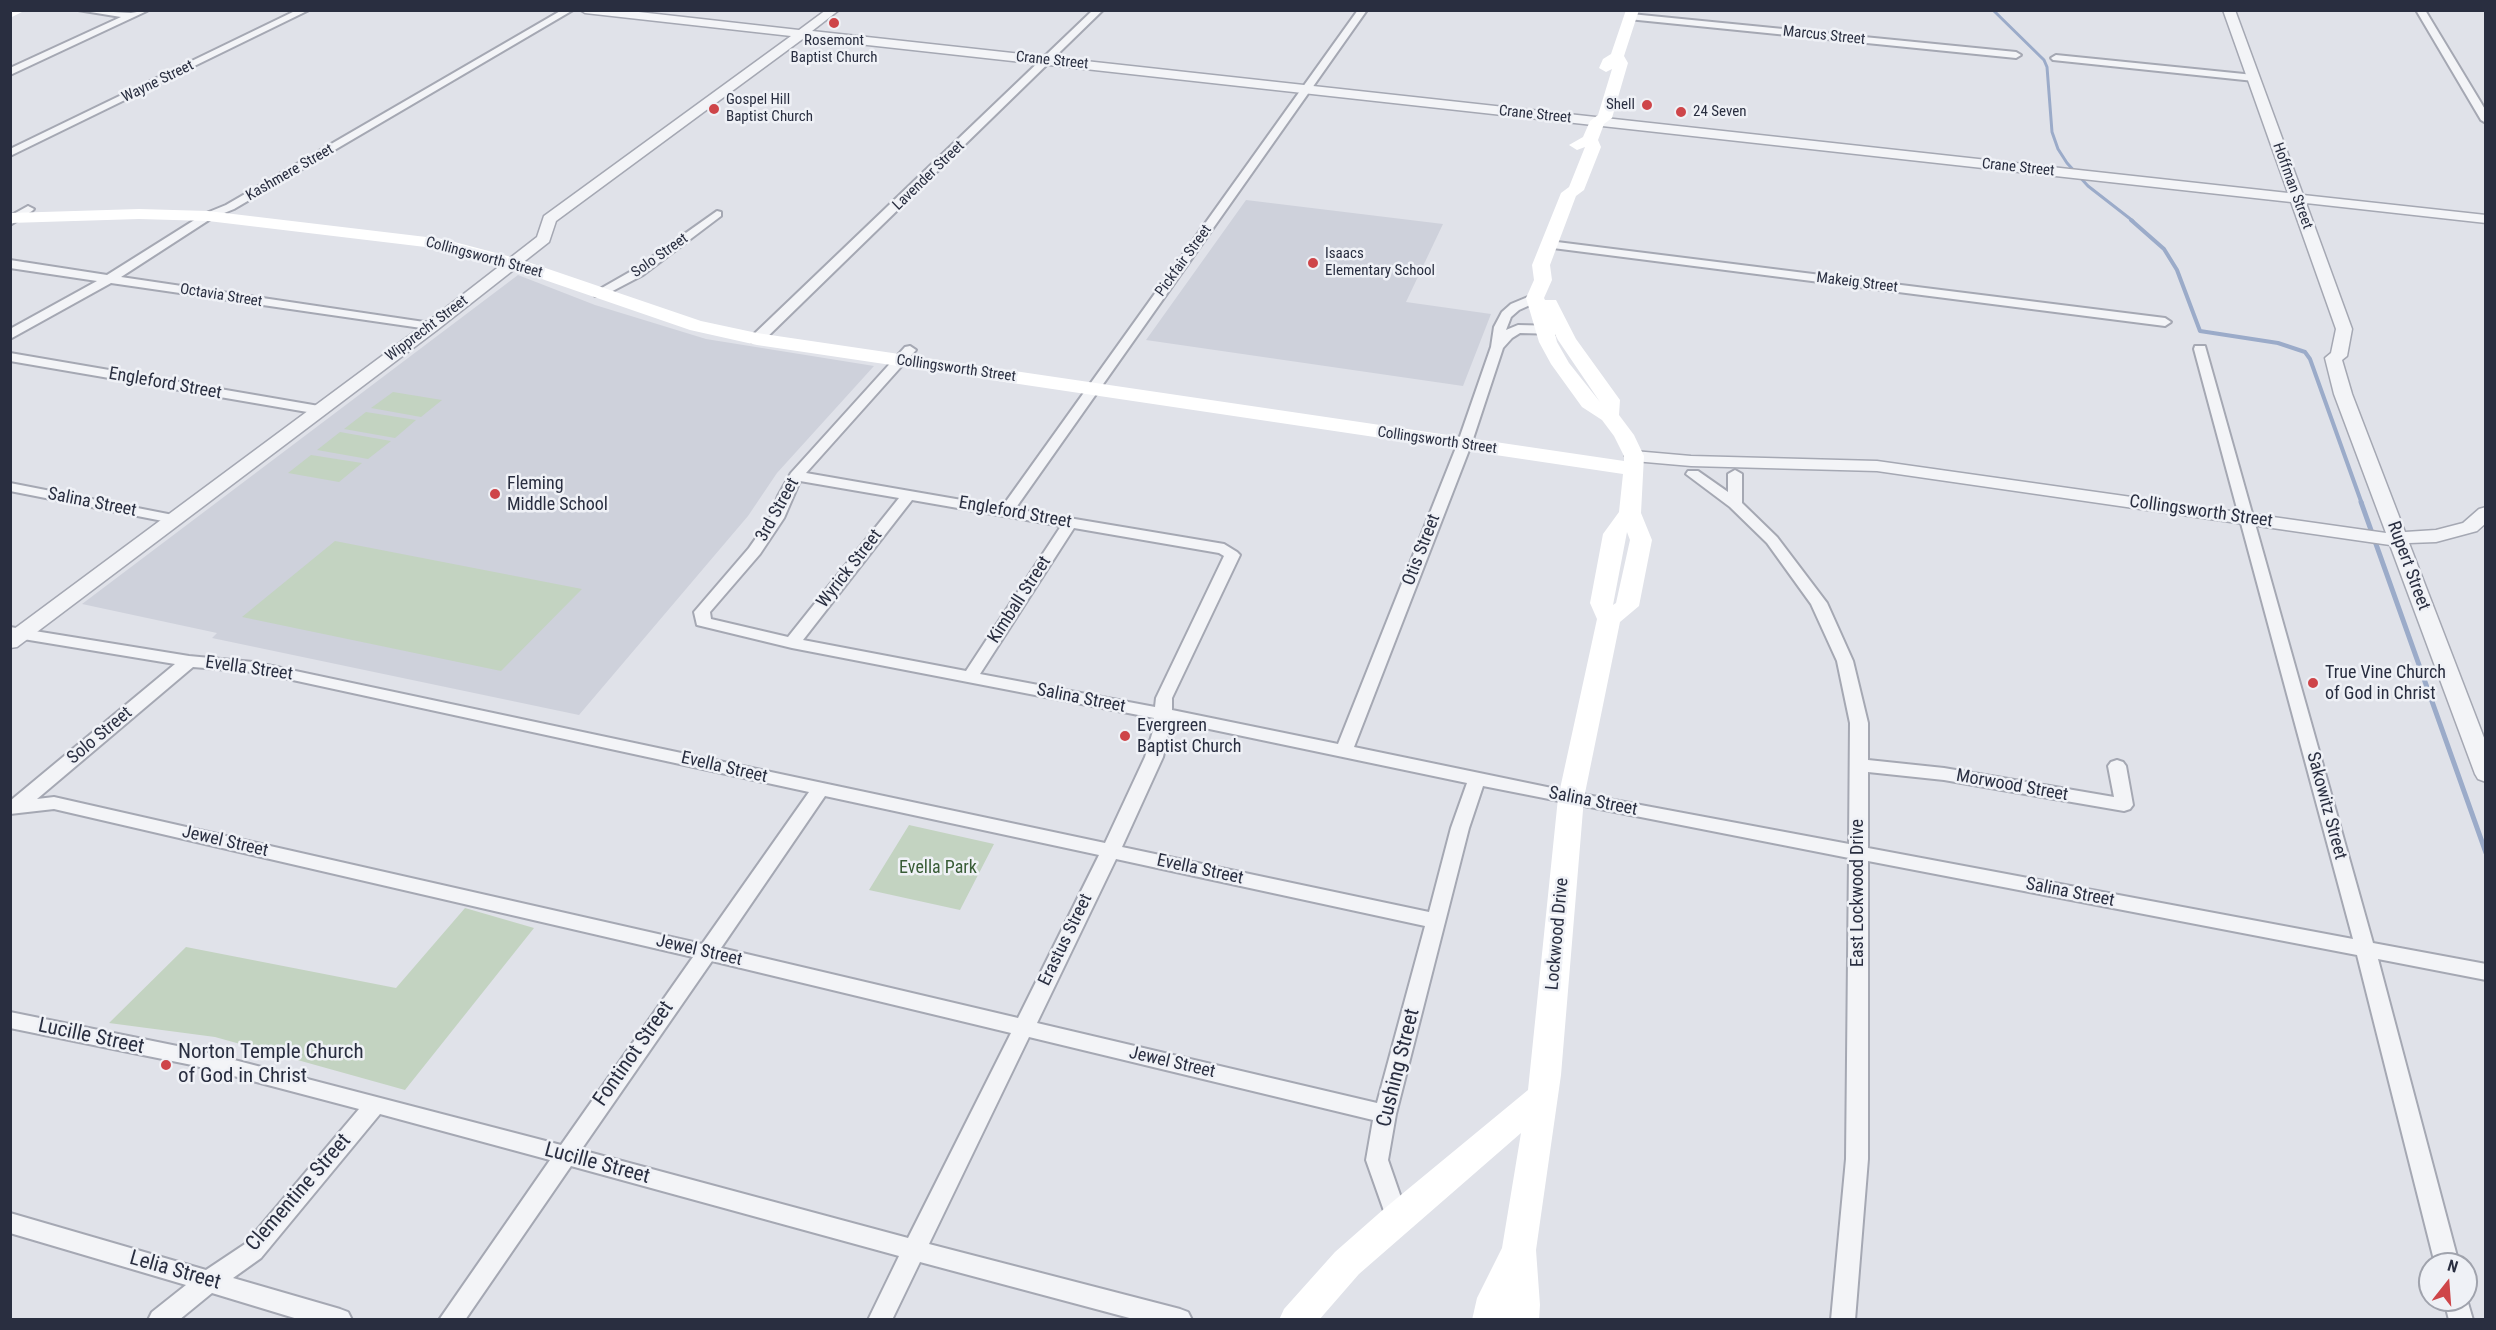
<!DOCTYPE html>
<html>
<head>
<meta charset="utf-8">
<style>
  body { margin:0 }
  #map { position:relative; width:2496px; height:1330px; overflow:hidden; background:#e0e2e9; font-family:"Roboto Condensed",sans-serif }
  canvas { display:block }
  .frame { position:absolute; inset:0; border:12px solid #292e40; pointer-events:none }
  .north { position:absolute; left:2418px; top:1252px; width:60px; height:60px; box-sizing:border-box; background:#eff1f6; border:2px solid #a0a3ad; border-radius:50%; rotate:17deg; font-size:16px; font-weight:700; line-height:24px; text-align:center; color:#292e40 }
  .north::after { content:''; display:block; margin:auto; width:21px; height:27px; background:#ce4549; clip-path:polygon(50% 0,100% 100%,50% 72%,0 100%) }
</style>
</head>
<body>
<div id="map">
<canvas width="2496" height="1330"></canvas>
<div class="frame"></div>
<div class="north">N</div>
</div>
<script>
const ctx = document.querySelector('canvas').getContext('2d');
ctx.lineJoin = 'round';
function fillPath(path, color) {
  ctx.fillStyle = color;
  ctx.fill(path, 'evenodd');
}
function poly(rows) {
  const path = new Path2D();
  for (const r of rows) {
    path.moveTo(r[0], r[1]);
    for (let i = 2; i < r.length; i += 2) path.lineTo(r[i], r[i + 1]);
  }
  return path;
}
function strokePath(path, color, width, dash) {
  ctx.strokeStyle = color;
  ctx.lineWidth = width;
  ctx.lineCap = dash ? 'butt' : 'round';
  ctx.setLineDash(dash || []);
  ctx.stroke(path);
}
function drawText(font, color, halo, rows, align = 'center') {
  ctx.font = font + ' "Roboto Condensed",sans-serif';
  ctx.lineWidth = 5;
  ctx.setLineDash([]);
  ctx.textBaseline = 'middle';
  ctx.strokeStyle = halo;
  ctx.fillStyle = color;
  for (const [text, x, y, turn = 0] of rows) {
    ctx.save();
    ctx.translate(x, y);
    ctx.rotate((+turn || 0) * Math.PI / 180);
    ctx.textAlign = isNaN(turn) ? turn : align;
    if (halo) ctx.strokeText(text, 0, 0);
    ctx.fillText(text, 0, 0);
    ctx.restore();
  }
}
const built = poly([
  [1246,200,1443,224,1406,302,1491,314,1463,386,1146,340],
  [518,275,595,305,706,339,874,366,777,473,748,516,579,715,212,638,217,633,82,604]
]);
const green = poly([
  [393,392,442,400,421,417,371,408],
  [366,412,416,420,395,438,344,429],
  [340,432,391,441,368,459,317,450],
  [311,455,362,463,339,482,288,473],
  [335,541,582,589,501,671,242,617],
  [909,825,994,844,960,910,869,890],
  [465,908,534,928,405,1090,215,1037,109,1023,186,947,396,988]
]);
const streamFar2 = poly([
  [1993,10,2044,60,2047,67,2052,132,2058,149,2067,163,2088,186,2133,221]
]);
const streamFar1 = poly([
  [2131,220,2164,249,2177,270,2200,331,2278,343,2305,352,2310,359,2362,504]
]);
const stream = poly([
  [2361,502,2486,853]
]);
const minor = poly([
  [78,10,131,13,149,10,10,75,10,68,121,17,78,10],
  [297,10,309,10,10,156,10,149,297,10],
  [562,10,573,10,234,209,212,218,121,277,431,323,435,324,437,327,435,330,111,283,10,339,10,329,97,281,10,268,10,260,107,275,204,214,226,205,562,10],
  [1093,10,1103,10,762,342,752,342,751,339,752,336,1093,10],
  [1358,10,1367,10,1015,509,1224,544,1237,552,1240,555,1172,698,1172,710,1338,744,1457,445,1491,347,1494,327,1502,312,1511,304,1535,294,1541,298,1539,301,1519,310,1511,317,1506,330,1518,325,1558,326,1564,330,1558,334,1520,333,1512,338,1503,348,1471,445,1354,747,1571,792,1849,844,1850,723,1837,661,1811,604,1767,543,1730,507,1686,474,1688,471,1698,471,1728,492,1728,474,1735,470,1742,474,1742,503,1777,537,1827,603,1853,661,1868,723,1868,760,1944,768,2114,797,2108,766,2111,762,2117,760,2123,762,2126,766,2133,805,2130,809,2124,811,1944,780,1868,772,1868,848,2353,939,2194,349,2195,346,2205,346,2373,943,2486,964,2486,980,2378,959,2459,1264,2435,1264,2357,955,1868,861,1868,1159,1855,1320,1831,1320,1846,1159,1849,858,1483,786,1469,828,1396,1114,1388,1160,1408,1218,1405,1225,1397,1228,1389,1225,1366,1160,1373,1120,1029,1037,929,1244,1180,1309,1188,1312,1192,1320,1137,1320,920,1262,892,1320,868,1320,899,1256,571,1166,465,1320,439,1320,550,1160,380,1114,261,1258,233,1278,340,1309,348,1312,352,1320,301,1320,212,1293,179,1320,148,1320,152,1312,186,1285,10,1233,10,1213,206,1270,245,1244,359,1109,192,1065,10,1028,10,1012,192,1049,561,1145,693,957,54,809,10,814,10,801,175,664,11,637,10,627,189,656,253,662,1105,843,1145,757,1153,731,1154,718,792,648,697,625,694,612,749,548,770,518,778,496,791,473,905,347,910,346,916,350,806,473,1002,507,1358,10],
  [800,481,899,498,788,637,711,619,710,612,760,554,784,518,800,481],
  [912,500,1061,526,966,671,803,640,912,500],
  [1074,528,1219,553,1224,556,1156,698,1155,707,980,674,1074,528],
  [193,667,253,672,288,679,809,792,702,944,54,797,37,799,193,667],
  [1171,721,1467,783,1451,828,1429,912,1122,847,1163,757,1171,721],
  [825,796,1099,855,1018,1018,721,948,825,796],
  [1116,859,1425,926,1377,1103,1037,1023,1116,859],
  [712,961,1011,1033,908,1238,581,1150,712,961],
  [2416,10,2425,10,2486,111,2486,123,2481,120,2416,10],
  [1631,14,2016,52,2021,55,2016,58,1628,19,1628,15,1631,14],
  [2056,55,2254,75,2259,78,2254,81,2053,60,2051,58,2056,55],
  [28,206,34,209,32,211,10,225,10,216,28,206],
  [717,211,721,212,721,216,643,275,603,296,595,296,593,293,635,269,717,211],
  [1549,241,2165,318,2171,322,2165,326,1545,247,1543,245,1549,241],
  [10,353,319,406,326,410,319,414,10,361,10,353],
  [10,483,173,515,180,519,173,523,10,491,10,483],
  [2466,1296,2473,1320,2449,1320,2444,1300,2466,1300,2466,1296]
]);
const tertiary = poly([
  [580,10,621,10,799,30,826,10,839,10,812,31,2288,193,2223,10,2235,10,2303,195,2486,215,2486,223,2306,203,2352,329,2347,356,2342,360,2352,394,2405,532,2436,530,2463,523,2479,509,2486,507,2486,523,2477,531,2436,542,2409,543,2486,743,2486,782,2478,779,2475,774,2390,545,1877,471,1691,466,1634,461,1628,460,1625,456,1628,452,1634,451,1691,456,1877,461,2386,533,2334,394,2325,358,2331,353,2336,329,2291,202,804,38,556,221,549,242,437,330,17,647,10,648,10,632,425,324,537,237,544,216,791,36,585,13,580,10]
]);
const secondary = poly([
  [10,10,26,10,10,18,10,10],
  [1626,10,1639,10,1624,56,1628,63,1612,118,1604,124,1598,140,1601,147,1584,190,1576,196,1550,265,1552,280,1544,298,1545,300,1556,300,1576,339,1620,400,1619,415,1634,435,1644,456,1641,513,1652,540,1639,606,1620,622,1584,798,1561,1075,1536,1250,1540,1305,1539,1320,1472,1320,1477,1298,1502,1248,1521,1133,1359,1274,1319,1320,1279,1320,1284,1309,1335,1252,1385,1208,1528,1090,1558,798,1597,619,1590,603,1603,534,1619,512,1623,474,757,345,690,330,507,267,442,249,208,221,139,219,10,223,10,213,139,209,208,211,443,239,519,259,701,321,757,333,1624,461,1624,456,1614,436,1602,420,1582,407,1551,364,1539,342,1526,298,1534,280,1532,265,1561,193,1569,187,1585,147,1577,150,1569,145,1583,137,1590,121,1598,115,1612,69,1606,72,1599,68,1603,59,1611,54,1626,10],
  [1555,334,1558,340,1600,402,1569,363,1557,342,1555,334],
  [1627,532,1630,540,1616,603,1613,605,1627,532]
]);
const markers = [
  [834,23,6,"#ce4549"],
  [1647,105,6,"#ce4549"],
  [714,109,6,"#ce4549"],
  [1681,112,6,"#ce4549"],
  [1313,263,6,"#ce4549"],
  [495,494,6,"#ce4549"],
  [2313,683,6,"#ce4549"],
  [1125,736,6,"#ce4549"],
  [166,1065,6,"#ce4549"]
];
const farStreetnames = [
  ["Marcus Street",1824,36,6],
  ["Crane Street",1052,61,6],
  ["Wayne Street",158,82,-26],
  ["Crane Street",1535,115,6],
  ["Crane Street",2018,168,6],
  ["Kashmere Street",290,173,-30],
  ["Lavender Street",929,176,-44],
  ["Hoffman Street",2292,186,70],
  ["Solo Street",660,256,-35],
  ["Collingsworth Street",484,258,15],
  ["Pickfair Street",1184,261,-54],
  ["Makeig Street",1857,283,7],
  ["Octavia Street",221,296,9],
  ["Wipprecht Street",427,329,-37],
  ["Collingsworth Street",956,369,8],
  ["Collingsworth Street",1437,441,8]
];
const farPoinames = [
  ["Rosemont",834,41,"center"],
  ["Baptist Church",834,58,"center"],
  ["Gospel Hill",726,100],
  ["Baptist Church",726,117],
  ["Shell",1635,105,"right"],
  ["24 Seven",1693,112],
  ["Isaacs",1325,254],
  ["Elementary School",1325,271]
];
const streetNames = [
  ["Engleford Street",165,384,10],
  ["Salina Street",92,503,11],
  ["3rd Street",778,510,-61],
  ["Collingsworth Street",2201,512,8],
  ["Engleford Street",1015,513,10],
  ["Otis Street",1422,550,-69],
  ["Rupert Street",2408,566,70],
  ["Wyrick Street",850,569,-52],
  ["Kimball Street",1020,600,-57],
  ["Evella Street",249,669,8],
  ["Salina Street",1081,699,11],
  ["Solo Street",100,736,-40],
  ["Evella Street",724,768,13],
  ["Morwood Street",2012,786,10],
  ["Salina Street",1593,802,11],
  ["Sakowitz Street",2326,806,75],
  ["Jewel Street",225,842,13],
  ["Evella Street",1200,870,12],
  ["East Lockwood Drive",1858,893,-90],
  ["Salina Street",2070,893,11],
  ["Lockwood Drive",1558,934,-85],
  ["Erastus Street",1066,940,-64],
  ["Jewel Street",699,951,13],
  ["Jewel Street",1172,1063,13]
];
const poiNames = [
  ["Fleming",507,484],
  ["Middle School",507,505],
  ["True Vine Church",2325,673],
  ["of God in Christ",2325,694],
  ["Evergreen",1137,726],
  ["Baptist Church",1137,747]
];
const parkNames = [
  ["Evella Park",938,868]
];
const nearStreetnames = [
  ["Lucille Street",91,1037,12],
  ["Fontinot Street",634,1054,-55],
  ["Cushing Street",1399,1068,-76],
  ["Lucille Street",597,1164,15],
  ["Clementine Street",299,1193,-49],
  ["Lelia Street",175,1271,16]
];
const nearPoinames = [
  ["Norton Temple Church",178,1053],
  ["of God in Christ",178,1077]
];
fillPath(built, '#ced1db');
fillPath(green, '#c3d3c1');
strokePath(streamFar2, '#9babc9', 3);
strokePath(streamFar1, '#9babc9', 4);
strokePath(stream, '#9babc9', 5);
strokePath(minor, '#a5a8b3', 4);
strokePath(tertiary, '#a5a8b3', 3);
fillPath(minor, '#f3f4f7');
fillPath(tertiary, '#f3f4f7');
fillPath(secondary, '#fff');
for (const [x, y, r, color] of markers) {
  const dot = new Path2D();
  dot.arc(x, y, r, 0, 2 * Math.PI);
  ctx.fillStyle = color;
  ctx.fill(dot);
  strokePath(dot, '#eff1f6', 2);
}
drawText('15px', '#292e40', '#eff1f6', farStreetnames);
drawText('15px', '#292e40', '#eff1f6', farPoinames, 'left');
drawText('18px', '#292e40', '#eff1f6', streetNames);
drawText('18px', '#292e40', '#eff1f6', poiNames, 'left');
drawText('18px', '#385c36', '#eff1f6', parkNames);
drawText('21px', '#292e40', '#eff1f6', nearStreetnames);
drawText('21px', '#292e40', '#eff1f6', nearPoinames, 'left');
</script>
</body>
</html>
